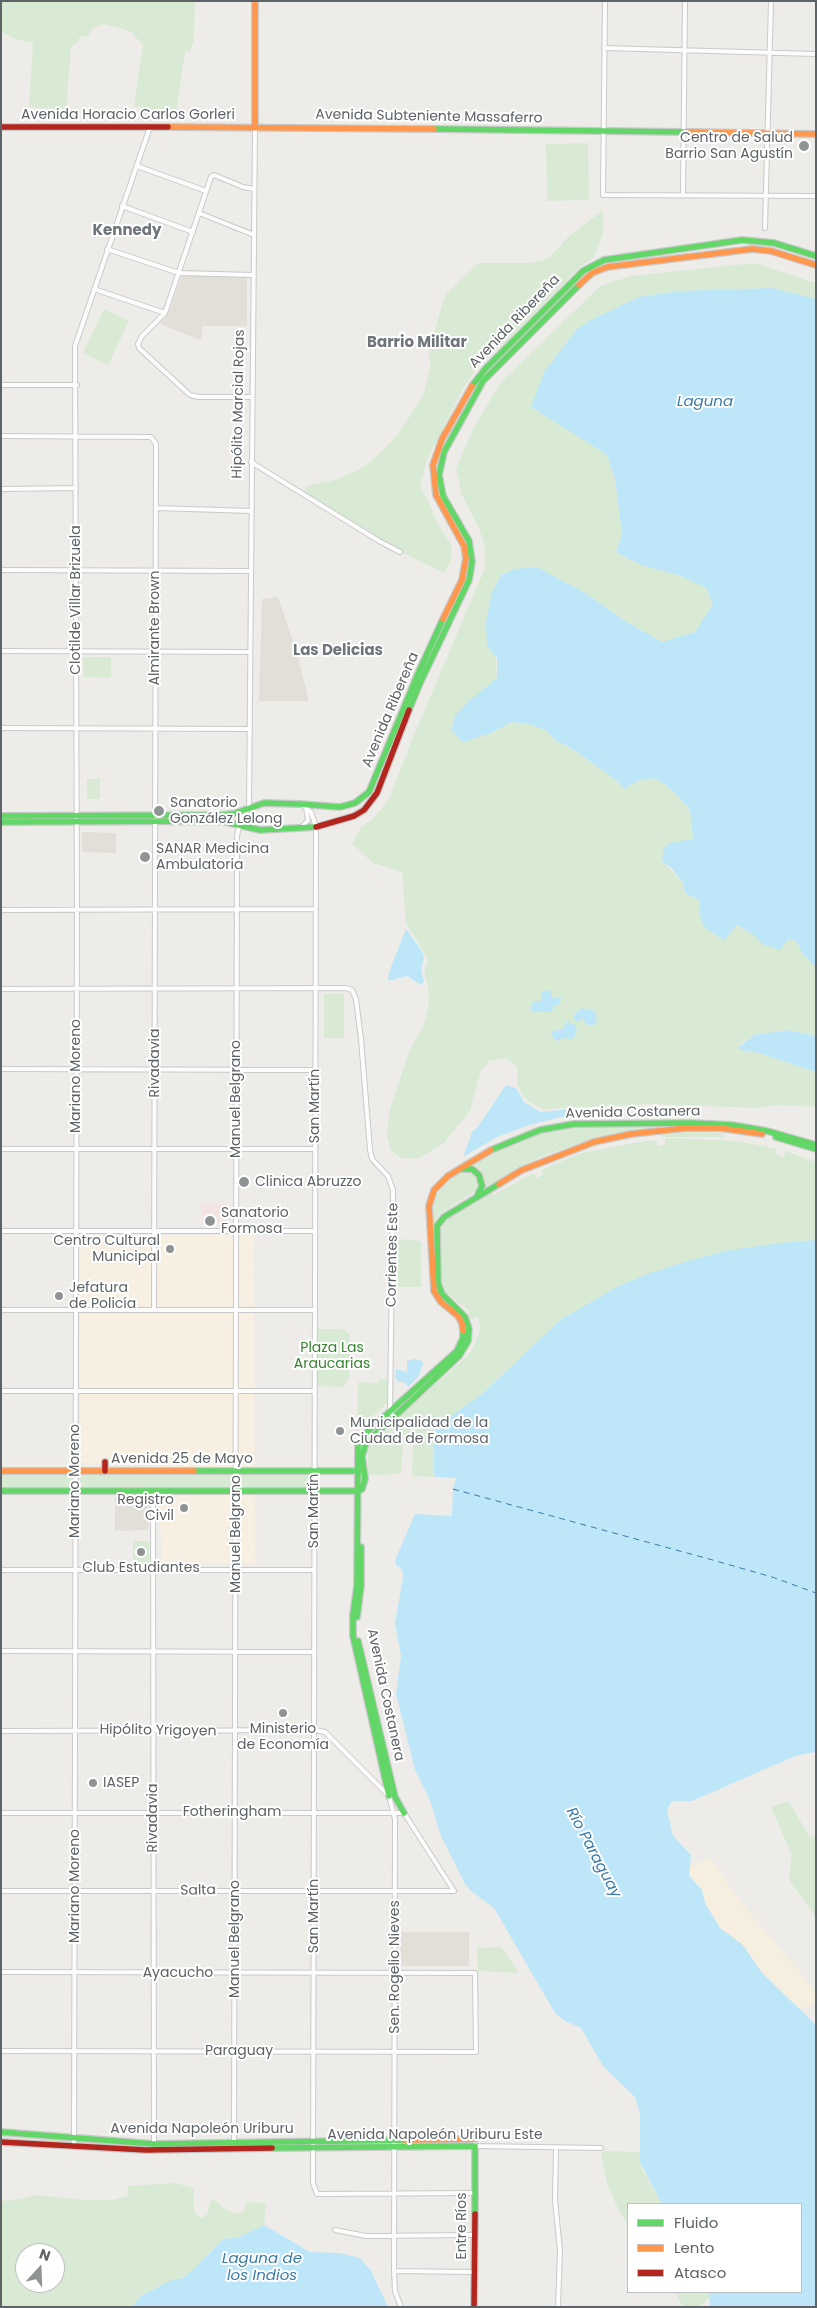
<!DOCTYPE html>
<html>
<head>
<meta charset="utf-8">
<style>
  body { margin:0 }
  #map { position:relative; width:817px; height:2308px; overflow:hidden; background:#eeece9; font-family:Poppins,sans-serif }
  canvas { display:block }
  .frame { position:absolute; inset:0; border:2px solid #5e6367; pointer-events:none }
  .legend { position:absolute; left:627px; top:2203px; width:175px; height:90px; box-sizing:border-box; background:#fff; border:1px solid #bfc1c2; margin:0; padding:6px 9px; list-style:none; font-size:15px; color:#5e6367 }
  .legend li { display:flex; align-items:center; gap:10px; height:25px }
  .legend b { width:25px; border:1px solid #bfc1c2 }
  .north { position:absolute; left:15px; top:2243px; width:50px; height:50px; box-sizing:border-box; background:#fff; border:1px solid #bfc1c2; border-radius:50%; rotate:20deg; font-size:14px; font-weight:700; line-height:20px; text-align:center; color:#5e6367 }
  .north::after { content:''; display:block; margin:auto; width:18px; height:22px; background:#909394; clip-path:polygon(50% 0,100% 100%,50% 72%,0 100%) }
</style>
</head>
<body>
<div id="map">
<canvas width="817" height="2308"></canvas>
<div class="frame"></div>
<ul class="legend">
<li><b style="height:6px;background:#63d668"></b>Fluido</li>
<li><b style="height:6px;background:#ff974d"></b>Lento</li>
<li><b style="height:6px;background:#b3261e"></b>Atasco</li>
</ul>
<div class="north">N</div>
</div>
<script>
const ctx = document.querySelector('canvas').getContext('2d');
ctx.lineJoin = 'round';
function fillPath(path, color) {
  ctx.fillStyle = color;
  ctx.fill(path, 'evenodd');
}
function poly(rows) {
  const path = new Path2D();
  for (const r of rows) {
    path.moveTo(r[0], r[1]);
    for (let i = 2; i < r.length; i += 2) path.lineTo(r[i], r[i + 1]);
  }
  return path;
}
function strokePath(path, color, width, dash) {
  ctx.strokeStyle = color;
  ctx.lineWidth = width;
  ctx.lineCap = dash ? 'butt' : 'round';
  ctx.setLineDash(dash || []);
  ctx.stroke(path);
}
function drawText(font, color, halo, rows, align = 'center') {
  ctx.font = font + ' Poppins,sans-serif';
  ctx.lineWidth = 4;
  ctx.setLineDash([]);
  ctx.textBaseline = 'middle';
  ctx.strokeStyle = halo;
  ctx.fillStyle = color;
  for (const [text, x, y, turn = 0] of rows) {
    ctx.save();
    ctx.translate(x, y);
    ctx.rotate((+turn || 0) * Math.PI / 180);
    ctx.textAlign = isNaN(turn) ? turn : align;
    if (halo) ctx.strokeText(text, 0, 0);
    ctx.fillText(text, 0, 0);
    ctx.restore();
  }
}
const commercial = poly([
  [254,1235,255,1563,162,1564,158,1463,80,1463,79,1236]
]);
const education = poly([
  [182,275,247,276,247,326,203,326,201,340,160,324,169,313],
  [278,597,298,657,309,701,259,701,262,599],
  [82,832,116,833,116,853,82,852],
  [145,1495,150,1500,148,1530,115,1531,115,1497],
  [401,1932,469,1932,469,1966,400,1966]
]);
const medical = poly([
  [202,1204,228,1204,228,1224,202,1224]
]);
const green = poly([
  [1,1,195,1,194,41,190,51,185,52,176,113,134,106,143,45,130,31,104,24,93,28,88,36,83,36,79,38,78,43,71,46,66,110,29,107,33,43,15,39,1,31],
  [588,143,589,200,547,201,546,144],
  [603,210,603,234,594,257,579,268,508,340,475,370,460,394,427,460,420,487,429,502,437,523,452,546,450,563,444,573,379,541,302,493,309,485,331,481,357,471,372,461,396,437,423,396,431,365,429,360,430,346,445,295,478,263,530,263,548,259,568,237],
  [754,263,816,283,816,299,772,288,679,291,639,297,577,329,566,345,579,436,606,454,615,478,622,535,616,552,641,565,681,576,706,588,714,604,695,632,662,642,622,619,587,594,567,585,515,569,501,575,492,592,497,678,485,689,463,742,491,733,512,722,530,724,547,731,555,740,571,748,616,780,625,789,637,781,653,778,665,784,680,798,690,810,693,839,683,841,662,861,683,883,685,893,699,900,700,917,737,925,754,935,762,944,788,939,796,941,803,954,816,967,816,1036,788,1030,754,1035,740,1044,745,1051,756,1052,816,1072,816,1107,779,1105,756,1108,651,1104,543,1109,529,1102,521,1093,518,1085,517,1066,505,1058,489,1061,481,1071,470,1111,443,1144,417,1159,401,1158,391,1151,387,1135,390,1110,409,1051,423,1027,429,1003,428,986,424,972,428,959,406,923,402,872,373,863,352,844,361,827,374,818,389,799,413,737,485,568,485,548,479,528,462,495,456,469,474,427,501,382,600,286,631,276],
  [104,309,129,321,108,365,83,353],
  [83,657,111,657,111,678,84,677],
  [87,779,100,779,100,799,87,799],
  [324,994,344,994,344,1038,324,1038],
  [586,1125,661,1127,634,1130,581,1143,537,1158,486,1187,481,1171,472,1164,528,1136,560,1128],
  [699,1132,724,1133,724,1137,662,1137,662,1133],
  [672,1138,738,1141,777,1149,776,1154,784,1157,785,1151,816,1162,816,1240,786,1242,560,1320,483,1393,454,1415,438,1424,433,1434,433,1468,435,1477,412,1476,413,1442,410,1439,403,1443,401,1474,368,1475,368,1446,389,1429,395,1420,463,1360,471,1351,479,1334,480,1325,478,1317,470,1319,468,1310,443,1290,439,1232,443,1224,451,1216,491,1191,493,1195,534,1173,536,1178,543,1175,541,1170,581,1153,645,1141,657,1140,658,1146,665,1145,665,1139],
  [459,1171,466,1171,474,1174,477,1177,478,1189,440,1214,433,1226,433,1206,436,1192,443,1182],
  [398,1239,421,1241,421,1287,398,1287],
  [315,1329,342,1329,350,1334,349,1378,343,1387,314,1386],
  [387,1379,387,1403,357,1431,358,1382,378,1383,378,1380],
  [1,1475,314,1475,314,1487,1,1487],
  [133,1541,149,1541,149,1564,133,1563],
  [788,1801,810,1837,816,1836,816,1926,814,1914,791,1883,789,1875,792,1855,771,1807],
  [501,1947,519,1973,478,1971,477,1948],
  [1,2136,46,2137,114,2146,207,2146,458,2141,458,2144,114,2148,33,2139,1,2138],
  [604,2151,645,2152,640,2160,641,2167,662,2204,628,2204,628,2225,619,2211,607,2183,601,2154],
  [175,2183,194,2188,193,2205,196,2214,202,2218,208,2213,211,2199,217,2201,222,2208,236,2214,244,2212,246,2202,266,2203,264,2225,237,2238,223,2239,210,2251,194,2273,157,2287,141,2296,131,2307,1,2307,1,2201,26,2198,35,2195,87,2200,113,2200,129,2196,127,2186],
  [25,2253,55,2253,55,2283,25,2283],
  [674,2292,708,2292,710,2297,699,2307,684,2307]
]);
const sand = poly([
  [710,1858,742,1903,816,1992,816,2001,812,2005,807,2007,797,2007,720,1928,705,1903,702,1890,688,1873,689,1867]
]);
const water = poly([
  [772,288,816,299,816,967,803,954,796,941,788,939,780,950,762,944,754,935,737,925,724,940,705,928,700,917,699,900,685,893,683,883,671,868,662,861,663,850,669,843,693,839,690,810,680,798,665,784,653,778,637,781,625,789,616,780,571,748,555,740,547,731,530,724,512,722,491,733,463,742,451,731,455,716,468,702,497,678,497,658,487,646,486,622,492,592,501,575,515,569,537,567,587,594,622,619,662,642,695,632,713,604,706,588,681,576,641,565,616,552,622,535,615,478,606,454,531,407,544,372,577,329,591,320,639,297,679,291],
  [406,929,422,951,424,957,421,970,424,982,421,985,407,976,388,981,389,972],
  [546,990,550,991,553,999,562,996,558,1006,555,1005,551,1012,532,1012,530,1009,532,1003,534,1001,541,1001,541,992],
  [581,1008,595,1011,597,1019,594,1025,588,1025,582,1018,579,1022,574,1020,574,1015],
  [566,1022,574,1024,577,1031,574,1036,572,1039,564,1038,559,1041,554,1039,551,1032,562,1029],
  [788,1030,816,1036,816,1072,756,1052,740,1050,738,1047,754,1035],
  [506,1085,516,1088,524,1102,540,1112,572,1109,581,1116,561,1117,529,1125,497,1137,463,1157,472,1132,477,1128],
  [816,1240,816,1752,795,1756,692,1801,672,1801,667,1810,673,1836,691,1855,689,1876,702,1890,705,1903,720,1928,743,1945,762,1973,816,2025,816,2307,710,2307,709,2292,801,2292,801,2204,662,2204,640,2162,640,2114,635,2097,603,2066,581,2028,563,2020,555,2013,494,1908,471,1891,465,1884,441,1836,430,1800,415,1770,396,1694,401,1656,395,1623,403,1577,402,1569,396,1565,395,1560,415,1514,452,1516,453,1489,456,1478,435,1477,434,1473,433,1433,436,1427,483,1393,560,1320,617,1287,647,1274,688,1261,725,1251,779,1243],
  [415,1359,422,1361,423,1364,418,1377,408,1387,404,1382,398,1382,395,1377,396,1369,407,1372,407,1361],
  [264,2225,310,2252,339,2253,360,2258,371,2271,388,2307,131,2307,141,2296,169,2281,183,2278,193,2270,223,2239,237,2238]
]);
const ferry = poly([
  [453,1489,709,1559,772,1577,816,1593]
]);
const street = poly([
  [605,1,603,195,816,196],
  [604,48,816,54],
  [137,166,206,191],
  [683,196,685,1],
  [122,206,193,232],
  [199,213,254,235],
  [765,228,771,1],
  [107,249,179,273,253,275],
  [94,289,165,313],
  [1,385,77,385],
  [252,397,199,397,190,395,139,348,138,344,142,336,165,313,211,177,214,175,243,187,254,189],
  [1,436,151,437,156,444,154,1310],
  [251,462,379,541,400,552],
  [1,489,76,488],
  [156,508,251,511],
  [1,570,251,571],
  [1,651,250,652],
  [1,728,250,729],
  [302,805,311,812,316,827,313,2183,317,2194,475,2193],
  [301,828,308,820,306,808],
  [1,910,315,909],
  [1,989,346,988,352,990,356,999,361,1039,370,1150,372,1159,388,1176,393,1190,390,1411,394,1416],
  [1,1069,315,1070],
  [1,1149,315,1149],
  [1,1231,315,1231],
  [1,1310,315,1310],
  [1,1391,314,1391],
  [153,1491,154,2144],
  [1,1570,314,1570],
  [1,1651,314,1652],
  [1,1731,315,1730,325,1732,389,1796,395,1819,394,2271,395,2291,401,2307],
  [1,1813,404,1813,454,1891],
  [1,1891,454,1891],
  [1,1972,475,1973,476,2052,1,2051],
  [234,2143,237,836,240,822,249,807,255,128],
  [475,2144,475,2146,601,2148],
  [74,2146,77,910,75,346,150,127],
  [556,2148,555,2200,560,2251,558,2307],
  [335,2230,366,2236,474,2235],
  [394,2271,474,2272]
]);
const fast = poly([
  [434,129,687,132],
  [472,386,486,368,583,271,604,260,742,240,774,243,816,256],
  [409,710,420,683,469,580,472,562,469,541,443,496,439,475,444,452,483,381,579,285],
  [299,804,340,807,355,803,369,792,417,676,443,619],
  [1,816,222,815,233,814,264,803,299,804],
  [1,822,222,821,260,830,316,827],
  [776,1137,816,1149],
  [491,1150,540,1130,574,1124,690,1123,732,1125,767,1131,816,1145],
  [462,1169,472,1169,479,1175,482,1186,478,1194],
  [194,1471,359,1471],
  [1,1491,358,1491],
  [358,1491,362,1489,365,1479,362,1456,366,1443,459,1356,468,1341,469,1329,465,1317,442,1294,438,1283,437,1226,444,1217,499,1184],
  [357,1617,361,1586,361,1547],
  [358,1641,395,1797,404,1813],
  [389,1796,353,1636,353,1615,357,1586,358,1446,367,1432,457,1351,463,1338,463,1331],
  [1,2132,154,2144,404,2140],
  [272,2148,475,2146,475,2214]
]);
const slow = poly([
  [255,1,255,128],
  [168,127,434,129],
  [687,132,816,134],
  [579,285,592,273,607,267,752,249,771,251,816,265],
  [443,619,462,580,466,558,464,546,436,495,433,465,442,439,472,386],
  [499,1184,522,1170,594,1142,631,1134,686,1128,720,1128,762,1134],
  [463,1331,462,1323,458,1316,441,1302,434,1291,429,1206,434,1190,448,1176,491,1150],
  [1,1471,194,1471],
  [404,2140,475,2139]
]);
const jam = poly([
  [1,127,168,127],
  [316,827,354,816,364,810,377,793,409,710],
  [105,1462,105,1471],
  [1,2142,146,2150,272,2148],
  [474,2307,475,2214]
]);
const markers = [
  [804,146,6,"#909394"],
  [159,811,6,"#909394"],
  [145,857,6,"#909394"],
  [244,1182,6,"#909394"],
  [210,1221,6,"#909394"],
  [170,1249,5,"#909394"],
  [59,1296,5,"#909394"],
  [340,1431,5,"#909394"],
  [184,1508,5,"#909394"],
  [141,1552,5,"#909394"],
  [283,1713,5,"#909394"],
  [93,1783,5,"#909394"]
];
const streetNames = [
  ["Avenida Horacio Carlos Gorleri",128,115],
  ["Avenida Subteniente Massaferro",429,117,1],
  ["Avenida Ribereña",515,322,-46],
  ["Hipólito Marcial Rojas",239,404,-89],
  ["Clotilde Villar Brizuela",76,600,-90],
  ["Almirante Brown",155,628,-90],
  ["Avenida Ribereña",391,710,-67],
  ["Rivadavia",155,1063,-90],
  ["Mariano Moreno",76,1076,-90],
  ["Manuel Belgrano",236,1099,-90],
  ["San Martín",315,1106,-90],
  ["Avenida Costanera",633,1113,-1],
  ["Corrientes Este",393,1255,-89],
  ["Avenida 25 de Mayo",182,1459],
  ["Mariano Moreno",75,1481,-90],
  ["San Martín",314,1511,-90],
  ["Manuel Belgrano",236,1534,-90],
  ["Avenida Costanera",385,1695,78],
  ["Hipólito Yrigoyen",158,1731,1],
  ["Fotheringham",232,1812],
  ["Rivadavia",153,1818,-90],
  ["Mariano Moreno",75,1886,-90],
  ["Salta",198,1891,-1],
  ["San Martín",314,1916,-90],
  ["Manuel Belgrano",235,1939,-90],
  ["Sen. Rogelio Nieves",395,1967,-90],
  ["Ayacucho",178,1973],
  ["Paraguay",239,2051],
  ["Avenida Napoleón Uriburu",202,2129],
  ["Avenida Napoleón Uriburu Este",435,2135],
  ["Entre Ríos",462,2226,-90]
];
const poiNames = [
  ["Centro de Salud",793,138,"right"],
  ["Barrio San Agustín",793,154,"right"],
  ["Sanatorio",170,803],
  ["González Lelong",170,819],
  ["SANAR Medicina",156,849],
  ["Ambulatoria",156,865],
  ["Clinica Abruzzo",255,1182],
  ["Sanatorio",221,1213],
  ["Formosa",221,1229],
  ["Centro Cultural",160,1241,"right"],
  ["Municipal",160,1257,"right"],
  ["Jefatura",69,1288],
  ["de Policía",69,1304],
  ["Municipalidad de la",350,1423],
  ["Ciudad de Formosa",350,1439],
  ["Registro",174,1500,"right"],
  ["Civil",174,1516,"right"],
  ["Club Estudiantes",141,1568,"center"],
  ["Ministerio",283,1729,"center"],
  ["de Economía",283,1745,"center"],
  ["IASEP",103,1783]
];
const parkNames = [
  ["Plaza Las",332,1348],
  ["Araucarias",332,1364]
];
const neighbourhoodNames = [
  ["Kennedy",127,231],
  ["Barrio Militar",417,343],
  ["Las Delicias",338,651]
];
const waterNames = [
  ["Laguna",705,402],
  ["Río Paraguay",593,1853,62],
  ["Laguna de",262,2259],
  ["los Indios",262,2276]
];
fillPath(commercial, '#f7f0e2');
fillPath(education, '#e2ded8');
fillPath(medical, '#f3e4e3');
fillPath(green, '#d9ead4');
fillPath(sand, '#f6eedf');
fillPath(water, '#bde6f8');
strokePath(ferry, '#397ba6', 1, [6, 5]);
strokePath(street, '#cac9ca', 6);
strokePath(fast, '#c9c9ca', 8);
strokePath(slow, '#c9c9ca', 8);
strokePath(jam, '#c9c9ca', 8);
strokePath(street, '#fcfcfc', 4);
strokePath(fast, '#63d668', 5.5);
strokePath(slow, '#ff974d', 5.5);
strokePath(jam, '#b3261e', 5.5);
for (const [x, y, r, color] of markers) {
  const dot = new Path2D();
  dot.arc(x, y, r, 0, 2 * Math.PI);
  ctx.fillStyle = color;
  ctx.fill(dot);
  strokePath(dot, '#fff', 2);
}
drawText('14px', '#5e6367', '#fff', streetNames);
drawText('14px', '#5e6367', '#fff', poiNames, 'left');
drawText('14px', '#378430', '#fff', parkNames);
drawText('bold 15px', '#6f757a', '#fff', neighbourhoodNames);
drawText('italic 15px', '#397ba6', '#fff', waterNames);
</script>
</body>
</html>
